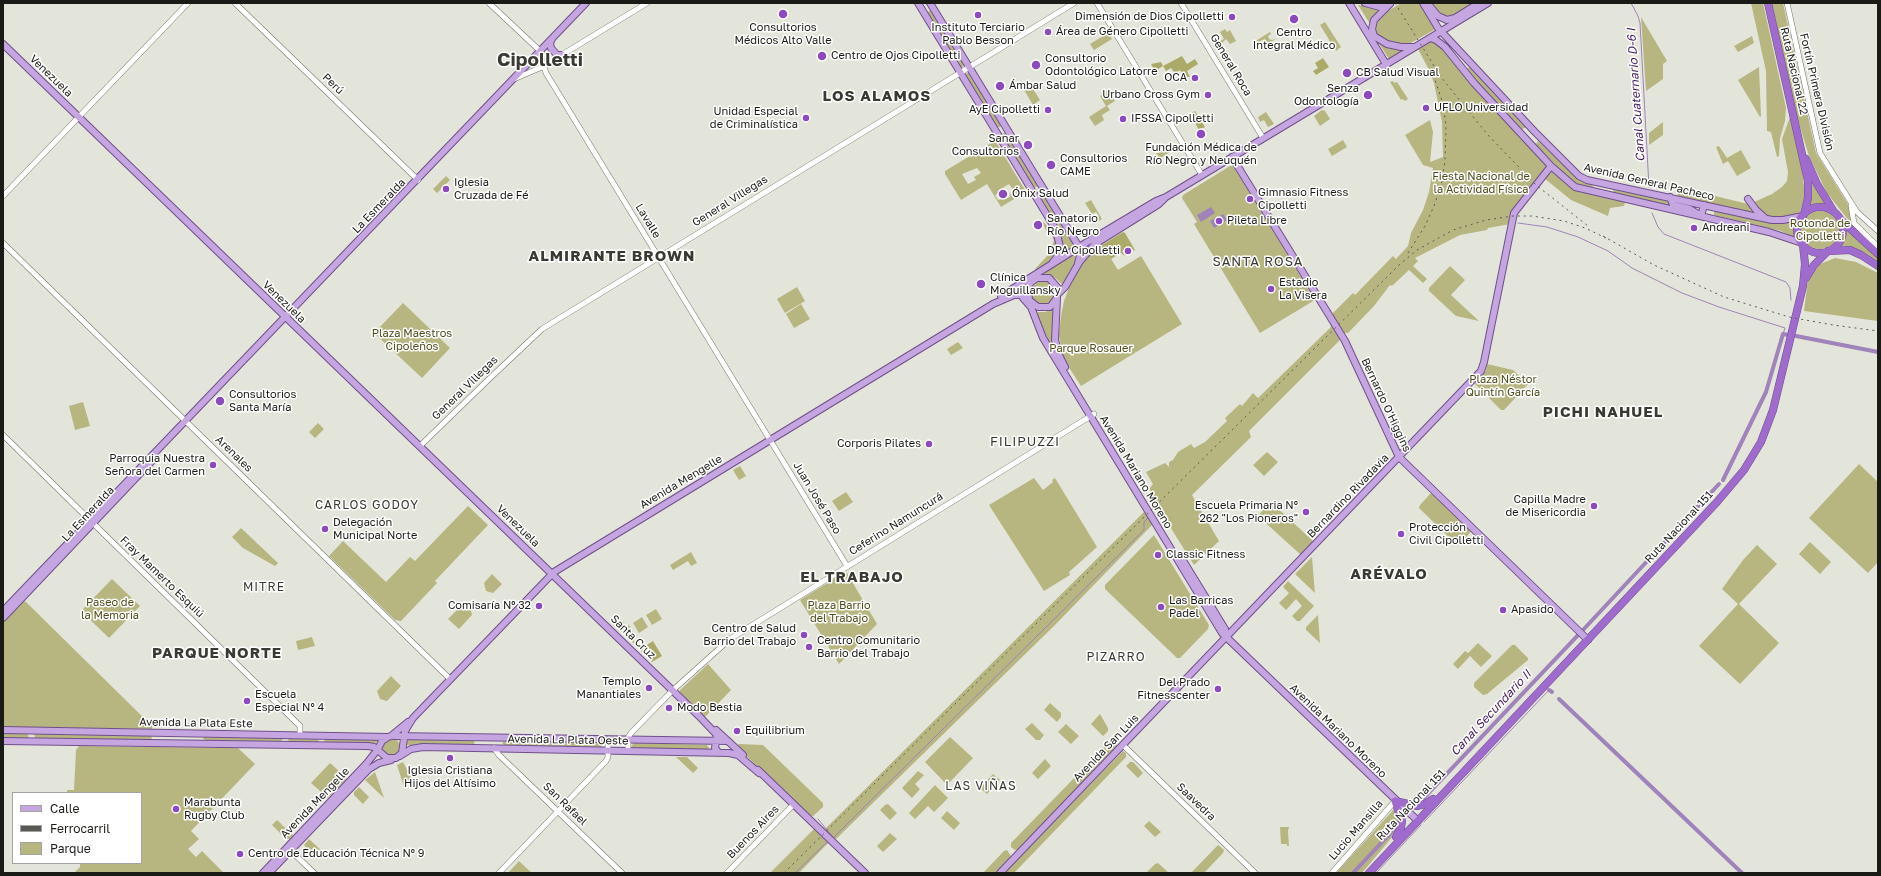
<!DOCTYPE html>
<html>
<head>
<meta charset="utf-8">
<style>
  body { margin:0 }
  #map { position:relative; width:1881px; height:876px; overflow:hidden; background:#e4e5da; font-family:"Golos Text",sans-serif }
  canvas { display:block }
  .frame { position:absolute; inset:0; border:4px solid #1a1a16; pointer-events:none }
  .legend { position:absolute; left:12px; top:792px; width:130px; height:72px; box-sizing:border-box; background:#fff; border:1px solid #a3a3a2; margin:0; padding:5px 7px; list-style:none; font-size:12px; color:#1a1a16 }
  .legend li { display:flex; align-items:center; gap:8px; height:20px }
  .legend b { width:20px; border:1px solid #a3a3a2 }
</style>
</head>
<body>
<div id="map">
<canvas width="1881" height="876"></canvas>
<div class="frame"></div>
<ul class="legend">
<li><b style="height:5px;background:#c5a6e0"></b>Calle</li>
<li><b style="height:5px;background:#5a5a54"></b>Ferrocarril</li>
<li><b style="height:11px;background:#b7b680"></b>Parque</li>
</ul>
</div>
<script>
const ctx = document.querySelector('canvas').getContext('2d');
ctx.lineJoin = 'round';
function fillPath(path, color) {
  ctx.fillStyle = color;
  ctx.fill(path, 'evenodd');
}
function poly(rows) {
  const path = new Path2D();
  for (const r of rows) {
    if (r.length === 3) {
      path.moveTo(r[0] + r[2], r[1]);
      path.arc(r[0], r[1], r[2], 0, 2 * Math.PI);
      continue;
    }
    path.moveTo(r[0], r[1]);
    for (let i = 2; i < r.length; i += 2) path.lineTo(r[i], r[i + 1]);
  }
  return path;
}
function strokePath(path, color, width, dash) {
  ctx.strokeStyle = color;
  ctx.lineWidth = width;
  ctx.lineCap = dash ? 'butt' : 'round';
  ctx.setLineDash(dash || []);
  ctx.stroke(path);
}
function drawText(font, color, halo, rows, align = 'center') {
  ctx.font = font + ' "Golos Text",sans-serif';
  ctx.lineWidth = 3;
  ctx.setLineDash([]);
  ctx.textBaseline = 'middle';
  ctx.strokeStyle = halo;
  ctx.fillStyle = color;
  for (const [text, x, y, turn = 0] of rows) {
    ctx.save();
    ctx.translate(x, y);
    ctx.rotate((+turn || 0) * Math.PI / 180);
    ctx.textAlign = isNaN(turn) ? turn : align;
    if (halo) ctx.strokeText(text, 0, 0);
    ctx.fillText(text, 0, 0);
    ctx.restore();
  }
}
const green = poly([
  [1401,3,1420,3,1434,27,1434,30,1409,44,1398,44,1379,38,1374,31,1377,18],
  [1429,3,1471,3,1471,5,1453,17,1442,17],
  [1751,3,1763,3,1786,108,1785,121,1780,138,1779,156,1777,157,1771,132,1767,131,1766,71],
  [1772,3,1783,3,1816,153,1849,206,1853,226,1827,193,1809,156,1794,107],
  [1358,5,1381,9,1370,24],
  [932,11,964,64,963,67,960,67,927,14,929,11],
  [1641,17,1667,61,1663,64,1663,79,1646,91],
  [1325,22,1341,47,1336,51,1320,25],
  [1225,29,1227,32,1230,30,1236,41,1230,44,1226,39,1220,45,1218,42,1224,39,1220,32],
  [1270,32,1271,34,1268,36,1269,39,1272,40,1277,38,1268,44,1265,39,1260,41,1263,47,1259,49,1254,42],
  [1108,33,1112,39,1094,50,1090,44],
  [1752,36,1754,43,1738,52,1734,46],
  [1378,42,1404,49,1405,50,1389,59],
  [1429,42,1433,42,1443,48,1545,163,1546,168,1510,224,1488,228,1487,230,1460,235,1415,258,1418,261,1413,266,1427,279,1423,283,1409,270,1392,286,1390,285,1374,306,1348,333,1344,333,1332,314,1353,293,1355,295,1393,256,1396,259,1408,246,1411,233,1423,210,1429,192,1433,168,1423,165,1405,135,1430,120,1433,132,1430,162,1443,157,1442,122,1434,83,1428,68,1418,49],
  [1469,67,1526,126,1525,128,1522,129,1511,119,1470,75,1467,69],
  [1759,67,1761,116,1760,117,1738,80],
  [970,72,1001,125,1000,127,996,127,965,74],
  [1028,81,1040,100,1033,105,1021,85],
  [1393,81,1394,83,1397,82,1408,99,1405,101,1403,99,1401,100,1390,82],
  [1108,90,1115,101,1107,106,1110,110,1102,115,1104,120,1095,126,1089,117,1106,106,1100,96],
  [1322,110,1325,111,1330,119,1320,126,1314,116],
  [1266,112,1274,124,1268,127,1264,120,1260,122,1258,117],
  [1790,117,1801,162,1805,195,1800,212,1787,217,1772,217,1763,213,1754,205,1754,202,1772,194,1782,187,1787,181,1788,172,1782,139],
  [1663,122,1663,135,1649,145,1649,133],
  [1003,133,1007,133,1038,185,1037,187,1033,187,1002,137],
  [1343,140,1347,147,1332,156,1328,149],
  [1538,141,1576,177,1583,182,1592,184,1593,187,1576,186,1537,146,1536,144],
  [993,142,996,142,1025,190,1024,193,1018,196,1009,184,1001,189,1002,191,995,195,998,200,1010,197,1009,192,1014,199,1001,207,987,184,961,200,945,174,945,171],
  [977,168,981,173,974,177,976,180,968,184,962,174],
  [1719,146,1727,158,1741,150,1751,168,1737,176,1728,161,1723,164,1716,147],
  [1167,147,1172,151,1152,163,1149,158],
  [1806,164,1827,206,1819,205,1809,207],
  [1230,166,1233,166,1315,300,1260,333,1194,224,1197,222,1182,198,1183,195],
  [1550,171,1555,173,1576,190,1625,202,1624,206,1610,208,1608,216,1571,200,1544,178],
  [446,176,450,180,437,193,433,189],
  [1678,187,1748,204,1758,215,1678,196,1677,193],
  [1614,190,1666,200,1673,207,1612,193],
  [1041,193,1043,194,1075,246,1061,256,1061,248,1038,196],
  [1091,200,1102,219,1097,222,1095,219,1099,216,1096,212,1092,214,1085,203],
  [1717,211,1775,223,1797,219,1793,229,1795,238,1781,231,1714,215,1714,212],
  [1820,230,19],
  [1044,222,1051,232,1053,231,1055,235,1056,251,1049,263,1037,271,1035,269,1047,256,1054,241,1051,233,1048,234,1042,223],
  [1846,227,1878,257,1878,262,1850,247,1841,246,1846,236],
  [1101,243,1118,270,1141,256,1182,324,1081,386,1068,366,1062,354,1059,335,1061,316,1064,301,1073,277,1086,259],
  [1076,252,1078,253,1078,258,1063,285,1055,278,1044,273],
  [1835,258,1856,262,1878,273,1878,321,1804,311,1808,279,1820,264],
  [1450,266,1465,280,1451,295,1479,321,1456,316,1429,291,1429,288],
  [1043,293,12],
  [797,287,805,301,785,313,777,299],
  [403,303,450,348,422,378,374,333],
  [801,304,810,319,794,328,786,314],
  [1054,309,1053,344,1051,346,1045,335,1037,314,1038,312,1045,312],
  [1332,324,1340,338,1339,341,1249,431,1251,437,1192,495,1219,541,1194,565,1162,514,1159,516,1153,506,1155,499,1149,489,1153,484,1146,472,1165,463,1169,467,1169,462,1173,460,1178,452,1191,444,1194,448,1205,442,1227,421,1225,418,1240,404,1242,406,1253,393,1258,398,1330,328],
  [958,342,963,348,951,355,947,349],
  [1487,364,1513,370,1528,384,1504,410,1501,410,1475,384,1476,381,1486,370],
  [83,402,90,426,75,430,69,406],
  [318,423,324,429,315,438,309,432],
  [1267,452,1278,462,1264,476,1253,465],
  [1859,464,1878,482,1878,562,1868,573,1809,518],
  [740,466,746,476,739,480,733,470],
  [1034,478,1043,490,1053,482,1052,480,1055,478,1097,547,1069,572,1070,575,1044,591,989,505],
  [846,492,853,502,839,511,832,501],
  [1430,494,1433,494,1471,531,1460,545,1456,544,1419,508,1420,505],
  [1270,501,1314,542,1301,555,1258,516],
  [468,506,488,525,435,581,437,583,401,621,395,620,329,556,343,541,386,582,410,557,415,561],
  [1145,511,1153,524,1055,625,835,840,824,830],
  [241,528,278,563,275,566,243,548,232,537],
  [1154,535,1209,625,1208,629,1180,658,1177,658,1105,589,1105,585],
  [1810,542,1831,562,1820,574,1799,554],
  [1757,545,1777,564,1739,604,1779,643,1740,684,1699,646,1738,604,1722,589,1743,560],
  [691,552,697,563,691,566,688,561,673,570,670,565],
  [1312,557,1314,582,1315,593,1295,574],
  [845,572,847,573,877,624,839,664,800,600],
  [492,574,502,584,493,593,486,591,484,583],
  [112,579,140,606,109,638,81,611],
  [1288,581,1314,606,1300,621,1297,621,1292,616,1302,606,1296,599,1286,610,1279,603,1289,593,1283,587],
  [25,601,152,726,152,729,3,727,3,622,23,602],
  [462,605,470,607,472,615,459,629,448,619],
  [656,609,662,619,652,625,646,615],
  [1318,615,1319,630,1320,643,1306,630,1306,627],
  [642,617,648,627,639,633,633,623],
  [623,621,627,627,629,625,635,635,632,637,635,642,633,643,616,627,617,625],
  [312,637,315,646,298,650,296,641],
  [1478,643,1492,656,1481,667,1470,656,1458,669,1453,664,1465,651,1468,653],
  [1512,645,1515,645,1528,658,1528,660,1487,694,1483,695,1474,687,1474,683],
  [708,664,731,690,705,717,679,691],
  [391,676,401,686,387,701,380,699,377,691],
  [1050,703,1061,713,1061,717,1057,722,1044,710],
  [1100,714,1108,728,1108,731,1103,736,1091,724],
  [1032,723,1044,735,1040,740,1036,740,1025,729],
  [1066,724,1079,736,1071,744,1058,732],
  [3,733,26,733,29,736,27,738,3,739],
  [37,733,150,735,152,738,151,740,36,739,34,735],
  [204,736,283,738,283,739,280,742,206,740,203,739],
  [289,737,317,738,319,741,318,743,290,742,288,740],
  [950,737,973,758,947,785,925,762],
  [391,747,9],
  [326,738,378,739,378,741,376,743,327,743,324,741],
  [1113,738,1118,746,1019,850,1015,850,1011,847,1011,843],
  [407,739,473,740,475,743,472,745,407,745,405,744,406,740],
  [505,741,601,742,603,745,601,747,505,746,502,743],
  [634,743,707,745,709,748,708,750,634,748,631,746],
  [739,744,763,745,823,803,823,807,813,816,810,817,737,747],
  [79,746,238,748,255,764,191,831,199,839,188,849,196,857,202,851,224,873,74,873,80,867,80,863,141,863,141,793,67,793,67,790,74,790,76,750],
  [1123,751,1126,753,1126,757,1014,873,1004,873],
  [676,757,687,757,698,768,693,773],
  [1045,759,1051,766,1038,779,1032,773],
  [403,762,413,781,404,787,397,765],
  [1130,762,1133,762,1143,773,1138,778,1126,766],
  [330,763,347,778,328,798,311,783],
  [918,771,924,775,915,784,920,789,912,798,902,788],
  [375,772,384,798,365,780],
  [993,774,1000,780,987,794,980,788],
  [935,785,948,798,934,812,928,806,915,819,909,813],
  [359,787,369,797,363,804,354,795,354,792],
  [888,804,897,813,890,820,880,810,885,805],
  [1394,809,1398,812,1399,829,1362,873,1336,873],
  [947,811,960,823,954,830,941,818],
  [277,820,293,835,290,839,286,839,272,825],
  [1149,821,1161,832,1155,837,1144,826],
  [1280,827,1289,827,1288,831,1289,846,1287,846,1287,844,1281,844],
  [814,829,828,843,799,873,770,873],
  [890,833,897,839,883,852,877,846],
  [309,839,322,851,316,857,304,845],
  [1218,845,1224,850,1223,853,1204,873,1191,873],
  [1007,850,1011,856,996,873,983,873,1004,851],
  [519,861,521,863,532,873,508,873],
  [1158,863,1169,873,1146,873,1155,864]
]);
const forest = poly([
  [1182,56,1187,64,1195,59,1198,64,1187,71,1190,77,1186,77,1186,80,1180,70,1175,73,1171,68,1166,71,1163,66,1155,71,1151,64,1161,62,1163,66],
  [1323,58,1329,67,1316,75,1313,71,1318,68,1315,63],
  [1195,111,1205,127,1199,130,1190,114],
  [1123,232,1125,233,1135,250,1134,251,1131,247,1122,251,1125,256,1121,253,1111,259,1102,245],
  [653,641,662,656,652,662,641,651,642,648]
]);
const water = poly([
  [1211,207,1215,213,1201,222,1197,215],
  [1223,214,1227,220,1214,228,1210,221]
]);
const stream = poly([
  [1631,3,1638,16,1640,23,1649,187],
  [1652,213,1658,227,1664,234,1786,282,1790,288,1791,300],
  [1518,223,1547,227,1578,237,1608,251,1632,268,1682,293,1719,307,1785,328,1783,334],
  [818,819,833,837],
  [1424,822,1549,690],
  [833,838,1141,533,1144,530,1144,522,1148,518],
  [795,873,825,844,829,842],
  [1376,873,1421,825]
]);
const canal = poly([
  [1796,336,1878,352],
  [1723,480,1766,392,1783,334,1789,335],
  [1583,630,1719,484],
  [1549,690,1552,692],
  [1559,699,1742,873],
  [1418,804,1578,635],
  [1353,873,1400,823]
]);
const minor = poly([
  [235,3,418,180],
  [489,3,538,49,546,73,847,566],
  [1097,3,1202,175],
  [1181,3,1263,138],
  [1787,3,1820,153,1857,212,1878,231],
  [514,79,542,67,647,3],
  [3,196,188,3],
  [1851,205,1854,223,1875,244,1878,250],
  [3,243,450,679],
  [3,435,300,726,300,735],
  [420,446,488,380,542,329,1074,3],
  [1123,745,1255,873],
  [494,748,499,755,622,873],
  [628,751,628,738,631,733,673,690,730,639,1094,414],
  [289,849,314,873],
  [499,873,606,761,608,757,608,740],
  [727,873,793,805],
  [1332,873,1395,801]
]);
const major = poly([
  [918,3,1056,230,1060,247,1058,256,1053,262],
  [930,3,1079,247,1081,252,1078,263],
  [1349,3,1386,64],
  [1365,3,1380,7,1388,5],
  [1423,3,1438,28,1534,131,1579,176,1587,180,1772,220,1783,220,1803,216],
  [1390,4,1374,20,1372,29,1374,36,1387,44,1401,47,1414,47],
  [1428,4,1438,16,1447,20,1455,18,1479,3],
  [1430,38,1436,40,1445,47,1474,83,1551,166,1575,187,1769,232,1802,243],
  [552,39,550,43,551,48,557,55,563,55],
  [3,44,699,716,717,735,715,748,719,753],
  [1232,157,1345,341,1399,457,1588,640],
  [1670,197,1673,205,1690,209,1701,216,1704,205],
  [1748,199,1756,210,1765,218],
  [1036,278,1049,278,1057,287,1057,298,1050,307,1038,307,1029,300,1028,287,1031,282,1037,278],
  [1058,294,1065,287,1080,261,1095,244,1159,204,1165,198],
  [1001,296,1084,244,1156,201,1166,197,1488,3],
  [1023,298,1031,307,1043,338,1222,633,1418,821],
  [1057,298,1055,340,1059,355,1065,367],
  [1184,562,1225,629,1226,637],
  [3,611,586,3],
  [3,618,151,462],
  [3,730,388,737],
  [716,730,743,755],
  [391,736,408,722],
  [394,736,728,741],
  [3,741,368,746,374,747,387,758,396,758,402,753,405,731,413,718,554,572,993,304,1014,295,1022,295,1029,300],
  [400,756,411,749,423,747,729,753,738,755,759,773],
  [758,770,865,873],
  [263,873,367,763,378,749,382,741,388,737],
  [269,873,369,769,379,763,391,760],
  [1000,873,1481,371,1484,362,1514,213,1551,166]
]);
const highway = poly([
  [1768,3,1808,181,1808,198,1804,214],
  [1806,159,1817,184,1834,212],
  [1820,230,23],
  [1841,220,1878,254],
  [1830,251,1850,250,1861,255,1878,266],
  [1806,278,1814,265,1828,251],
  [1395,801,1417,806,1425,804,1433,799],
  [1395,801,1402,821,1401,828,1396,837],
  [1369,873,1717,502,1744,470,1761,442,1773,410,1803,286,1805,264,1803,245]
]);
const rail = poly([
  [1395,3,1441,77,1487,134,1536,185,1588,226],
  [1603,236,1654,265,1724,297,1789,317,1833,325,1878,331],
  [1408,253,1425,226,1434,206,1441,185,1445,161,1446,126,1443,104,1431,68],
  [784,873,1399,265,1417,250,1453,230,1486,220,1513,216,1532,216,1564,221,1585,228,1608,239]
]);
const markers = [
  [783,14,5,"#8c4abe"],
  [978,15,4,"#8c4abe"],
  [1232,17,4,"#8c4abe"],
  [1294,19,5,"#8c4abe"],
  [1048,32,4,"#8c4abe"],
  [822,56,5,"#8c4abe"],
  [1036,65,5,"#8c4abe"],
  [1347,73,5,"#8c4abe"],
  [1195,78,4,"#8c4abe"],
  [1000,86,5,"#8c4abe"],
  [1208,95,4,"#8c4abe"],
  [1368,95,5,"#8c4abe"],
  [1426,108,4,"#8c4abe"],
  [1048,110,4,"#8c4abe"],
  [806,118,4,"#8c4abe"],
  [1123,119,4,"#8c4abe"],
  [1201,134,5,"#8c4abe"],
  [1028,145,5,"#8c4abe"],
  [1051,165,5,"#8c4abe"],
  [446,189,4,"#8c4abe"],
  [1003,194,5,"#8c4abe"],
  [1250,199,4,"#8c4abe"],
  [1219,221,4,"#8c4abe"],
  [1038,225,5,"#8c4abe"],
  [1694,228,4,"#8c4abe"],
  [1128,251,4,"#8c4abe"],
  [981,284,5,"#8c4abe"],
  [1271,289,4,"#8c4abe"],
  [220,401,5,"#8c4abe"],
  [929,444,4,"#8c4abe"],
  [213,465,4,"#8c4abe"],
  [1594,506,4,"#8c4abe"],
  [1306,512,4,"#8c4abe"],
  [325,529,4,"#8c4abe"],
  [1401,534,4,"#8c4abe"],
  [1158,555,4,"#8c4abe"],
  [539,606,4,"#8c4abe"],
  [1161,607,4,"#8c4abe"],
  [1503,610,4,"#8c4abe"],
  [804,635,4,"#8c4abe"],
  [809,647,4,"#8c4abe"],
  [649,688,4,"#8c4abe"],
  [1218,689,4,"#8c4abe"],
  [247,701,4,"#8c4abe"],
  [669,708,4,"#8c4abe"],
  [737,731,4,"#8c4abe"],
  [450,758,4,"#8c4abe"],
  [176,809,4,"#8c4abe"],
  [240,854,4,"#8c4abe"]
];
const poiNames = [
  ["Dimensión de Dios Cipolletti",1224,17,"right"],
  ["Consultorios",783,28,"center"],
  ["Médicos Alto Valle",783,41,"center"],
  ["Instituto Terciario",978,28,"center"],
  ["Pablo Besson",978,41,"center"],
  ["Área de Género Cipolletti",1056,32],
  ["Centro",1294,33,"center"],
  ["Integral Médico",1294,46,"center"],
  ["Centro de Ojos Cipolletti",831,56],
  ["Consultorio",1045,59],
  ["Odontológico Latorre",1045,72],
  ["CB Salud Visual",1356,73],
  ["OCA",1187,78,"right"],
  ["Ámbar Salud",1009,86],
  ["Senza",1359,89,"right"],
  ["Odontología",1359,102,"right"],
  ["Urbano Cross Gym",1200,95,"right"],
  ["UFLO Universidad",1434,108],
  ["AyE Cipolletti",1040,110,"right"],
  ["Unidad Especial",798,112,"right"],
  ["de Criminalística",798,125,"right"],
  ["IFSSA Cipolletti",1131,119],
  ["Sanar",1019,139,"right"],
  ["Consultorios",1019,152,"right"],
  ["Fundación Médica de",1201,148,"center"],
  ["Río Negro y Neuquén",1201,161,"center"],
  ["Consultorios",1060,159],
  ["CAME",1060,172],
  ["Iglesia",454,183],
  ["Cruzada de Fé",454,196],
  ["Gimnasio Fitness",1258,193],
  ["Cipolletti",1258,206],
  ["Ónix Salud",1012,194],
  ["Sanatorio",1047,219],
  ["Río Negro",1047,232],
  ["Pileta Libre",1227,221],
  ["Andreani",1702,228],
  ["DPA Cipolletti",1120,251,"right"],
  ["Clínica",990,278],
  ["Moguillansky",990,291],
  ["Estadio",1279,283],
  ["La Visera",1279,296],
  ["Consultorios",229,395],
  ["Santa María",229,408],
  ["Corporis Pilates",921,444,"right"],
  ["Parroquia Nuestra",205,459,"right"],
  ["Señora del Carmen",205,472,"right"],
  ["Capilla Madre",1586,500,"right"],
  ["de Misericordia",1586,513,"right"],
  ["Escuela Primaria N°",1298,506,"right"],
  ["262 \"Los Pioneros\"",1298,519,"right"],
  ["Delegación",333,523],
  ["Municipal Norte",333,536],
  ["Protección",1409,528],
  ["Civil Cipolletti",1409,541],
  ["Classic Fitness",1166,555],
  ["Las Barricas",1169,601],
  ["Padel",1169,614],
  ["Comisaría Nº 32",531,606,"right"],
  ["Apasido",1511,610],
  ["Centro de Salud",796,629,"right"],
  ["Barrio del Trabajo",796,642,"right"],
  ["Centro Comunitario",817,641],
  ["Barrio del Trabajo",817,654],
  ["Templo",641,682,"right"],
  ["Manantiales",641,695,"right"],
  ["Del Prado",1210,683,"right"],
  ["Fitnesscenter",1210,696,"right"],
  ["Escuela",255,695],
  ["Especial N° 4",255,708],
  ["Modo Bestia",677,708],
  ["Equilibrium",745,731],
  ["Iglesia Cristiana",450,771,"center"],
  ["Hijos del Altísimo",450,784,"center"],
  ["Marabunta",184,803],
  ["Rugby Club",184,816],
  ["Centro de Educación Técnica Nº 9",248,854]
];
const streetNames = [
  ["General Roca",1231,65,59],
  ["Ruta Nacional 22",1794,71,77],
  ["Venezuela",51,76,44],
  ["Perú",333,84,44],
  ["Fortín Primera División",1817,92,77],
  ["Avenida General Pacheco",1649,182,13],
  ["General Villegas",730,201,-32],
  ["La Esmeralda",379,206,-46],
  ["Lavalle",648,221,59],
  ["Venezuela",284,302,44],
  ["General Villegas",465,388,-44],
  ["Bernardo O'Higgins",1386,405,65],
  ["Arenales",234,454,44],
  ["Avenida Mariano Moreno",1136,472,59],
  ["Avenida Mengelle",681,482,-31],
  ["Bernardino Rivadavia",1348,496,-46],
  ["Juan José Paso",817,498,59],
  ["La Esmeralda",88,514,-47],
  ["Ceferino Namuncurá",896,524,-32],
  ["Venezuela",518,526,44],
  ["Ruta Nacional 151",1679,527,-47],
  ["Fray Mamerto Esquiú",162,577,44],
  ["Santa Cruz",633,637,44],
  ["Avenida La Plata Este",196,723,1],
  ["Avenida Mariano Moreno",1338,731,44],
  ["Avenida La Plata Oeste",568,740,1],
  ["Avenida San Luis",1106,748,-46],
  ["Saavedra",1196,802,44],
  ["Avenida Mengelle",315,803,-46],
  ["San Rafael",565,804,44],
  ["Ruta Nacional 151",1411,805,-46],
  ["Lucio Mansilla",1356,830,-49],
  ["Buenos Aires",753,832,-46]
];
const parkNames = [
  ["Fiesta Nacional de",1481,177],
  ["la Actividad Física",1481,190],
  ["Rotonda de",1820,224],
  ["Cipolletti",1820,237],
  ["Plaza Maestros",412,334],
  ["Cipoleños",412,347],
  ["Parque Rosauer",1091,349],
  ["Plaza Néstor",1503,380],
  ["Quintín García",1503,393],
  ["Paseo de",110,603],
  ["la Memoria",110,616],
  ["Plaza Barrio",839,606],
  ["del Trabajo",839,619]
];
const waterNames = [
  ["Canal Cuaternario D-6 I",1636,95,-94],
  ["Canal Secundario II",1491,713,-47]
];
const neighbourhoodNames = [
  ["CARLOS GODOY",367,505],
  ["MITRE",264,587],
  ["PIZARRO",1116,657],
  ["LAS VIÑAS",981,786]
];
const quarterNames = [
  ["SANTA ROSA",1258,262],
  ["FILIPUZZI",1025,442]
];
const districtNames = [
  ["LOS ALAMOS",877,96],
  ["ALMIRANTE BROWN",612,256],
  ["PICHI NAHUEL",1603,412],
  ["ARÉVALO",1389,574],
  ["EL TRABAJO",852,577],
  ["PARQUE NORTE",217,653]
];
const townNames = [
  ["Cipolletti",540,60]
];
fillPath(green, '#b7b680');
fillPath(forest, '#abaa69');
fillPath(water, '#9f83ba');
strokePath(stream, '#9f83ba', 1);
strokePath(canal, '#9f83ba', 4);
strokePath(minor, '#75756c', 6);
strokePath(major, '#704f8c', 8);
strokePath(highway, '#704f8c', 8);
strokePath(minor, '#fff', 5);
strokePath(major, '#c5a6e0', 6);
strokePath(highway, '#9f6bcc', 7);
strokePath(rail, '#5a5a54', 1, [2, 4]);
for (const [x, y, r, color] of markers) {
  const dot = new Path2D();
  dot.arc(x, y, r, 0, 2 * Math.PI);
  ctx.fillStyle = color;
  ctx.fill(dot);
  strokePath(dot, '#fff', 1.5);
}
drawText('11px', '#1a1a16', '#fff', poiNames, 'left');
drawText('11px', '#1a1a16', '#fff', streetNames);
drawText('11px', '#4e4d1b', '#fff', parkNames);
drawText('italic 12px', '#461f62', '#fff', waterNames);
ctx.letterSpacing = '1px';
drawText('12px', '#3a3a32', '#fff', neighbourhoodNames);
ctx.letterSpacing = '0px';
ctx.letterSpacing = '1px';
drawText('13px', '#3a3a32', '#fff', quarterNames);
ctx.letterSpacing = '0px';
ctx.letterSpacing = '1px';
drawText('bold 15px', '#3a3a32', '#fff', districtNames);
ctx.letterSpacing = '0px';
drawText('bold 19px', '#3a3a32', '#fff', townNames);
</script>
</body>
</html>
